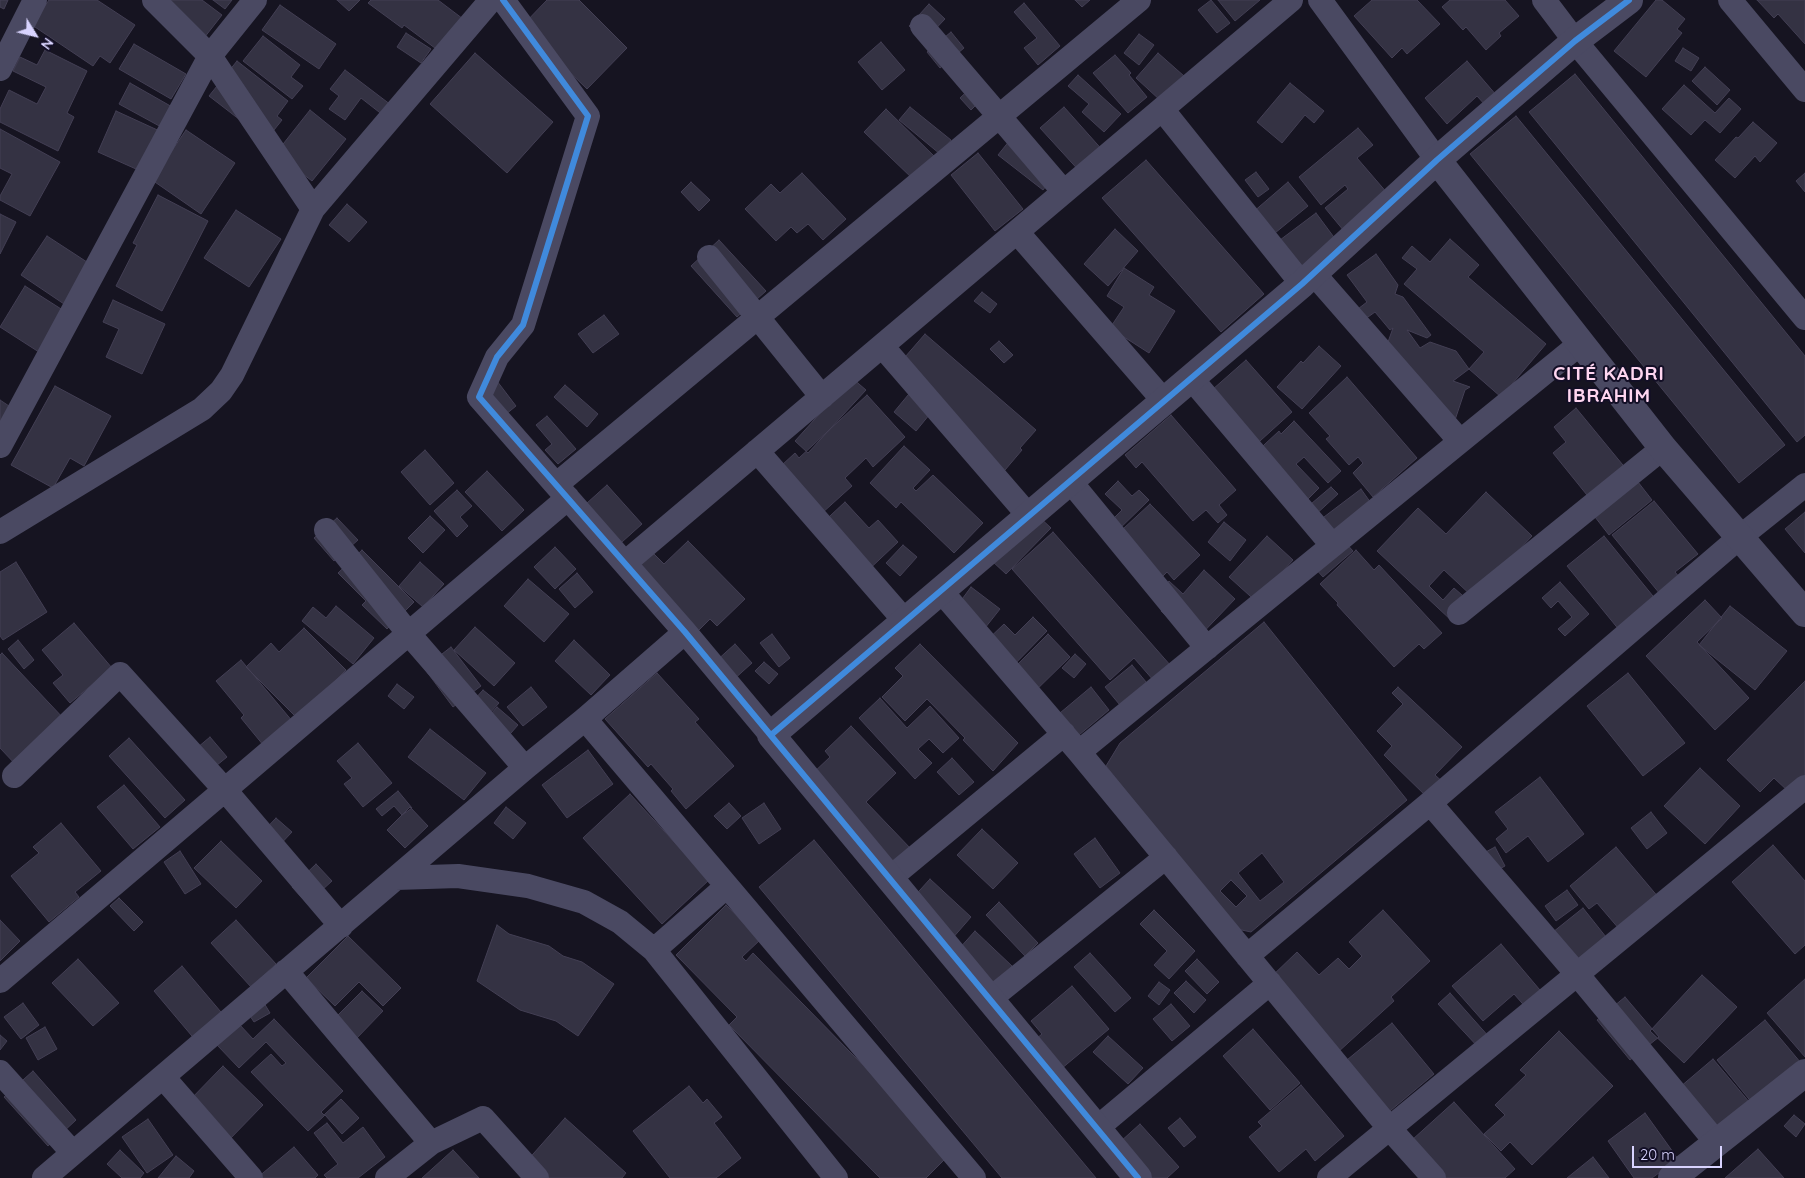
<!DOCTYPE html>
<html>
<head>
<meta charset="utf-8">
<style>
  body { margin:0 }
  #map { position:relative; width:1805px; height:1178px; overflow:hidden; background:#161421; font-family:Quicksand,sans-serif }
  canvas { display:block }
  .north { position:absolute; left:10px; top:10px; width:50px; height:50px; -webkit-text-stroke:4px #130f26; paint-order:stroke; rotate:126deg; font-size:14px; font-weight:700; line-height:20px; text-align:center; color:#d9d4ff }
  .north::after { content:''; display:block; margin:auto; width:18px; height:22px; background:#d9d4ff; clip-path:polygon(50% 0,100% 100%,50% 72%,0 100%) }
  .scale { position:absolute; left:1632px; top:1146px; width:90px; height:22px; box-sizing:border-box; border:2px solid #d9d4ff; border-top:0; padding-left:6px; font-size:15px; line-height:18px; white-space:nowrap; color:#d9d4ff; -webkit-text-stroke:4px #130f26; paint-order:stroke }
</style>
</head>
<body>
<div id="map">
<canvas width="1805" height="1178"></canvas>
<div class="north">N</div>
<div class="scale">20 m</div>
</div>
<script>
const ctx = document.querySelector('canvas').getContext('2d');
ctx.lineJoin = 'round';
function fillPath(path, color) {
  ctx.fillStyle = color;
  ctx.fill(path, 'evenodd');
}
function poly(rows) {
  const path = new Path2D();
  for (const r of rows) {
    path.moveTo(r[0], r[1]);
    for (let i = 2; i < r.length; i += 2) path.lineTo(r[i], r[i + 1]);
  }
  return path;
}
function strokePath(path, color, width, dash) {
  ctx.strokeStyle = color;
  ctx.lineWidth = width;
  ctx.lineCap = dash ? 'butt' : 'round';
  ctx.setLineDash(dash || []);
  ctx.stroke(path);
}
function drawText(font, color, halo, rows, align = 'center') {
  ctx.font = font + ' Quicksand,sans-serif';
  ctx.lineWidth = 4;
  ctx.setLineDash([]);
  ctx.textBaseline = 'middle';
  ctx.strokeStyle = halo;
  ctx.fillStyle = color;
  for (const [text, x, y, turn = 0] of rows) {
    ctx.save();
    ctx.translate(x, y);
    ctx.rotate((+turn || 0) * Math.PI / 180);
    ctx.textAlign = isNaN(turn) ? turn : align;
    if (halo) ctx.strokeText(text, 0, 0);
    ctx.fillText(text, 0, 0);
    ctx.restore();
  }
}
const building = poly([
  [0,0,8,0,4,9,0,7,0,0],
  [49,0,97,0,135,25,110,63,100,56,93,66,32,25,49,0],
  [170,0,202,0,222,15,204,38,170,0],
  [213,0,232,0,225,9,213,0],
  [337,0,360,0,349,11,337,0],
  [371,0,438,0,471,25,447,57,404,25,402,28,368,3,371,0],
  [547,0,579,0,627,48,587,89,522,26,547,0],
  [1075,0,1090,0,1082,7,1075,0],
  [1211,0,1230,23,1217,33,1198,10,1211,0],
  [1218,0,1260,0,1235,21,1218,0],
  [1372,0,1417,0,1440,24,1407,54,1402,48,1392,58,1354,16,1372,0],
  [1450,0,1505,0,1519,16,1499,33,1501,36,1486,50,1466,27,1463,30,1442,7,1450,0],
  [1656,0,1662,0,1685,19,1677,29,1682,33,1646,77,1614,51,1656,0],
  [1757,0,1805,0,1805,44,1778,14,1774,18,1757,0],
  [1024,3,1060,46,1038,65,1024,48,1037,38,1014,12,1024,3],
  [929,4,945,19,924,41,909,26,929,4],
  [280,5,336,44,319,69,262,30,280,5],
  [951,32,964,48,940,68,927,52,951,32],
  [406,33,431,49,421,63,397,47,406,33],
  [1139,34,1154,45,1139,65,1124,53,1139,34],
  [263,36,300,65,291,77,303,86,292,99,243,61,263,36],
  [881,42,905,70,882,90,858,62,881,42],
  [134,44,186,74,171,99,119,69,134,44],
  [1683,48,1699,58,1691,71,1675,61,1683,48],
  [45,50,87,71,67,113,74,117,58,151,0,122,0,109,9,90,37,104,46,87,13,71,20,57,37,65,45,50],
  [475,53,553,122,507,173,430,104,475,53],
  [1158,53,1184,76,1161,101,1136,78,1158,53],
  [1115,55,1131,73,1129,75,1147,97,1128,113,1093,73,1115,55],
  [237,61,288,101,277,116,282,120,266,140,209,96,237,61],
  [1467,61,1497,96,1486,106,1477,96,1447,124,1425,98,1467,61],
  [1705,67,1730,90,1717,105,1692,81,1705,67],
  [345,70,395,108,388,119,361,98,345,120,329,109,339,96,330,89,345,70],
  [1575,74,1805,356,1805,435,1797,442,1529,112,1575,74],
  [1078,75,1121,114,1104,132,1082,112,1089,104,1068,86,1078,75],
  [977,82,988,93,971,110,960,98,977,82],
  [130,83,174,108,163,128,119,104,130,83],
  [1290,83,1324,111,1314,123,1305,115,1282,143,1257,122,1290,83],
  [1684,85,1715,113,1729,98,1741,109,1720,133,1705,120,1691,135,1662,109,1684,85],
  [910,107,951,140,940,154,899,120,910,107],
  [1064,107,1105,153,1083,175,1040,128,1064,107],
  [886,109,935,157,914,180,864,132,886,109],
  [310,110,346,139,312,181,276,153,310,110],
  [116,111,164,133,145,173,98,152,116,111],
  [1516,116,1785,445,1739,483,1470,154,1516,116],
  [1753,122,1777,143,1760,162,1755,156,1735,178,1715,160,1736,137,1738,138,1753,122],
  [1358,128,1373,145,1357,158,1388,194,1344,231,1325,208,1348,189,1345,185,1321,205,1299,177,1358,128],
  [0,129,60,162,30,216,0,200,0,196,12,174,0,168,0,129],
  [186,130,235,163,201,214,152,180,186,130],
  [1014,135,1058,170,1043,190,998,155,1014,135],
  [978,153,1023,209,995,231,951,175,978,153],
  [1146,160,1264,294,1221,332,1102,198,1146,160],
  [1256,172,1269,189,1258,197,1245,180,1256,172],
  [802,173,846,219,823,240,808,224,797,233,791,227,776,241,745,209,771,184,780,193,802,173],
  [1805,173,1805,192,1796,181,1805,173],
  [691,182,710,200,699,211,681,192,691,182],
  [1288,182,1308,206,1264,242,1245,219,1288,182],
  [158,195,208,221,162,311,116,286,137,245,133,243,158,195],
  [347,204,367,222,349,242,329,225,347,204],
  [236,210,281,239,249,287,204,258,236,210],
  [1316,213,1336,240,1295,276,1272,246,1316,213],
  [0,214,16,222,0,254,0,214],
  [1115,229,1138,251,1108,286,1084,264,1115,229],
  [47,236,90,264,64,304,21,275,47,236],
  [1450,239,1479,265,1468,277,1546,344,1501,397,1469,369,1484,352,1404,284,1417,269,1402,258,1412,246,1430,262,1450,239],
  [719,240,766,291,737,317,691,266,719,240],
  [1376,254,1398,285,1395,294,1403,297,1431,335,1427,338,1407,330,1420,348,1430,342,1456,351,1469,369,1453,381,1470,387,1465,390,1455,420,1383,356,1393,328,1390,330,1375,312,1368,317,1354,312,1367,302,1347,275,1376,254],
  [1124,268,1154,287,1149,295,1175,311,1149,353,1110,328,1124,307,1107,296,1124,268],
  [25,286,69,314,42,354,0,327,25,286],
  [982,292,997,304,990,313,974,301,982,292],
  [113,300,165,324,142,374,106,357,119,329,103,322,113,300],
  [604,315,619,334,593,353,578,334,604,315],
  [925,334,1036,430,1020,448,1022,450,994,483,934,409,916,431,894,412,913,389,892,372,925,334],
  [999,341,1013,355,1004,363,990,349,999,341],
  [1319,346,1341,366,1302,409,1277,387,1301,361,1303,363,1319,346],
  [1246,360,1292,412,1250,450,1204,397,1246,360],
  [1347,377,1417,458,1373,497,1353,473,1363,463,1358,457,1349,465,1326,439,1330,436,1309,413,1347,377],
  [852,378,866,390,808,453,795,441,852,378],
  [497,381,516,406,500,419,480,394,497,381],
  [565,385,598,414,587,427,554,397,565,385],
  [55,386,111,416,84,466,70,458,53,488,11,465,55,386],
  [867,395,905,437,873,467,866,458,845,478,852,486,811,523,769,477,795,453,799,458,867,395],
  [0,400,15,410,0,431,0,400],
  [1576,408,1627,470,1591,500,1553,453,1566,442,1554,427,1576,408],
  [1171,415,1236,490,1219,505,1227,515,1218,523,1206,510,1193,521,1142,462,1136,468,1125,455,1171,415],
  [547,416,576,449,558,464,545,450,552,444,536,425,547,416],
  [1294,421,1341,471,1328,483,1304,457,1296,464,1319,488,1303,504,1250,458,1279,431,1281,434,1294,421],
  [904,446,930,470,913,488,916,491,933,475,983,523,954,553,901,502,896,508,870,483,904,446],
  [425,450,454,483,430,505,401,472,425,450],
  [487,471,524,510,502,531,465,492,487,471],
  [1118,481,1132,496,1139,490,1149,500,1110,538,1102,530,1122,510,1105,494,1118,481],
  [1638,482,1652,500,1609,535,1595,517,1638,482],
  [607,485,642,524,612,551,577,512,607,485],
  [1331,487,1338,494,1313,517,1305,509,1331,487],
  [1361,489,1378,513,1333,546,1316,523,1361,489],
  [457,490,472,506,460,517,468,526,457,537,434,511,457,490],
  [1486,492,1532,536,1474,598,1444,570,1429,586,1443,600,1454,588,1470,602,1452,621,1377,551,1418,508,1446,534,1486,492],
  [1654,501,1698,554,1675,572,1680,578,1660,594,1612,535,1654,501],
  [845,502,869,528,878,520,898,542,862,576,816,529,845,502],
  [1150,504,1200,555,1174,580,1167,572,1153,586,1110,541,1150,504],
  [1805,512,1805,553,1785,529,1805,512],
  [1037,515,1051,528,1006,574,992,561,1037,515],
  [430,516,445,530,423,553,408,538,430,516],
  [337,518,358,540,334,561,314,538,337,518],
  [1224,522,1246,540,1230,561,1208,542,1224,522],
  [1053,532,1171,666,1154,681,1134,658,1110,680,1012,569,1053,532],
  [1267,536,1293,560,1274,581,1260,605,1229,577,1267,536],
  [1604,536,1657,601,1620,631,1567,566,1604,536],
  [1343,540,1353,551,1323,577,1314,567,1343,540],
  [688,541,745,599,717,626,710,619,691,638,634,571,653,553,664,564,688,541],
  [903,545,917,557,900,576,886,563,903,545],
  [555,547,576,569,555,589,534,567,555,547],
  [362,550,414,602,387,629,362,605,366,601,338,573,362,550],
  [1356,550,1374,570,1379,565,1442,633,1424,649,1419,644,1394,667,1337,605,1338,603,1320,584,1356,550],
  [16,562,47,612,3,640,0,636,0,572,16,562],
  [420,562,444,584,423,607,399,586,420,562],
  [1204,570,1235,599,1194,642,1161,611,1172,598,1162,589,1169,581,1183,594,1204,570],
  [577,573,593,592,575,608,559,589,577,573],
  [528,579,569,614,544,642,504,606,528,579],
  [1560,582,1589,614,1565,636,1558,629,1572,617,1558,601,1551,608,1542,598,1560,582],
  [971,587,1000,609,985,628,957,606,971,587],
  [1705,600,1722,618,1697,642,1749,698,1715,730,1646,656,1705,600],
  [336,606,374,638,353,664,302,621,313,607,326,618,336,606],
  [1730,606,1787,651,1755,690,1699,645,1730,606],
  [1033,617,1047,631,1008,671,982,645,1004,624,1015,635,1033,617],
  [1264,622,1407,800,1251,932,1237,929,1106,766,1120,743,1264,622],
  [74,623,112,668,70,703,53,683,63,675,42,650,74,623],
  [475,627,515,663,494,686,454,650,475,627],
  [304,628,346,670,322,694,301,722,246,667,271,643,279,652,304,628],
  [772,634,790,658,779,667,760,643,772,634],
  [1048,634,1070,657,1026,700,1004,678,1048,634],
  [18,640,34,660,24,669,8,649,18,640],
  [574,640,610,675,591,695,555,661,574,640],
  [735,644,752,663,732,681,715,662,735,644],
  [920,644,1018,743,993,771,963,740,965,738,927,699,905,721,882,697,903,676,895,668,920,644],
  [451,647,481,686,453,707,424,668,451,647],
  [2,653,65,720,17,766,0,748,0,655,2,653],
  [1075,654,1086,664,1074,678,1062,668,1075,654],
  [241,660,293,722,264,746,241,718,244,715,216,681,241,660],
  [764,662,778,674,769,684,755,671,764,662],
  [1132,665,1156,694,1129,716,1105,687,1132,665],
  [657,673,699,719,695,722,734,766,686,809,671,791,673,789,651,764,648,767,605,719,657,673],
  [1628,673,1685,743,1643,776,1587,706,1628,673],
  [1805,681,1805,775,1789,792,1774,778,1760,792,1727,760,1805,681],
  [397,684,414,697,404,709,388,696,397,684],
  [531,687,547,707,523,726,507,707,531,687],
  [1091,687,1109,710,1073,740,1054,718,1091,687],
  [1398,687,1462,747,1435,775,1445,784,1430,800,1384,755,1392,746,1377,731,1403,704,1392,693,1398,687],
  [483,690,499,703,489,714,474,700,483,690],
  [880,698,907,728,930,706,959,738,943,753,929,739,918,749,932,763,915,779,859,718,880,698],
  [497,707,518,725,504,741,483,723,497,707],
  [851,726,896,773,866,802,912,850,888,872,812,774,830,757,825,751,851,726],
  [430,729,486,773,464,800,408,757,430,729],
  [210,737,227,757,201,778,185,758,210,737],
  [129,738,185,800,165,818,109,756,129,738],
  [358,743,392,783,363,807,344,784,352,778,337,761,358,743],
  [588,750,613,784,567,818,542,785,588,750],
  [952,758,974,782,959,795,937,772,952,758],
  [1700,768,1740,806,1705,844,1664,806,1700,768],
  [1540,777,1584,834,1548,862,1528,836,1506,853,1496,839,1508,829,1495,812,1540,777],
  [124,785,160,827,133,849,97,807,124,785],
  [398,791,412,808,402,815,394,806,382,816,376,809,398,791],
  [630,794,709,880,662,924,583,838,630,794],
  [729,803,741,816,727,829,714,816,729,803],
  [764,803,781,829,759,844,742,818,764,803],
  [410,807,428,826,405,848,387,830,410,807],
  [506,807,526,823,513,839,494,823,506,807],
  [1651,812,1667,833,1647,849,1631,828,1651,812],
  [276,818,292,832,275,850,259,836,276,818],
  [61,823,101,871,75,892,79,897,49,922,11,876,39,853,33,847,61,823],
  [982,829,1018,863,993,889,957,855,982,829],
  [1095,838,1120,873,1100,888,1074,854,1095,838],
  [814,840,1096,1178,1002,1178,759,887,814,840],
  [221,841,262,881,236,908,194,868,221,841],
  [1773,845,1805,881,1805,945,1795,954,1732,882,1773,845],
  [1495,847,1505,866,1492,873,1482,854,1495,847],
  [1616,847,1659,898,1620,930,1597,903,1589,909,1570,886,1616,847],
  [180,851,201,884,185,894,164,862,180,851],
  [1262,853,1284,882,1260,901,1238,873,1262,853],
  [316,864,332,881,321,891,327,925,292,887,316,864],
  [930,879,971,917,951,940,910,901,930,879],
  [1231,880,1247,896,1236,907,1220,891,1231,880],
  [1567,890,1578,905,1556,921,1545,906,1567,890],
  [119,898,143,922,134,931,110,906,119,898],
  [999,902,1038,943,1025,956,986,915,999,902],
  [726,905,760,940,742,957,746,961,753,953,950,1154,926,1178,880,1178,729,1025,737,1017,676,955,726,905],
  [1583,908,1606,937,1566,970,1543,940,1583,908],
  [1154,910,1195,951,1169,979,1154,965,1167,951,1140,924,1154,910],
  [1383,910,1430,961,1391,997,1394,1001,1337,1053,1269,979,1297,952,1319,975,1338,958,1349,969,1362,956,1349,942,1383,910],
  [0,920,20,941,0,961,0,920],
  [236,920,276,964,251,987,211,943,236,920],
  [497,925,509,934,549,946,563,956,582,962,614,984,578,1036,556,1021,520,1010,477,981,497,925],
  [975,931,1012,966,996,985,958,950,975,931],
  [348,936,401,988,383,1006,359,982,335,1006,306,978,348,936],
  [1501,944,1545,996,1529,1011,1514,994,1483,1021,1452,986,1501,944],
  [1090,953,1131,998,1115,1012,1074,967,1090,953],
  [78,959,119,1003,93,1026,52,983,78,959],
  [1197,959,1219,982,1207,994,1185,971,1197,959],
  [182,966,226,1018,197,1042,154,991,182,966],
  [1702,975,1737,1007,1684,1063,1650,1031,1702,975],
  [1805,979,1805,1057,1767,1013,1805,979],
  [1186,981,1206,1000,1194,1013,1174,993,1186,981],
  [1159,982,1170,990,1159,1005,1148,996,1159,982],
  [1072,986,1109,1029,1049,1079,1024,1049,1042,1034,1031,1021,1072,986],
  [362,991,383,1011,355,1040,334,1019,362,991],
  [1450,993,1490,1038,1479,1048,1438,1004,1450,993],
  [1625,997,1659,1037,1630,1060,1597,1020,1625,997],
  [23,1003,39,1025,21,1039,4,1017,23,1003],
  [264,1003,270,1013,254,1022,248,1013,264,1003],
  [1171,1004,1190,1026,1172,1041,1153,1019,1171,1004],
  [274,1019,343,1091,321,1112,324,1115,341,1099,359,1118,342,1134,325,1115,308,1131,251,1072,271,1054,282,1066,286,1063,266,1042,239,1068,217,1045,239,1024,253,1039,274,1019],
  [1765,1020,1801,1063,1753,1104,1717,1060,1765,1020],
  [1392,1023,1434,1074,1384,1116,1342,1064,1392,1023],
  [45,1027,57,1049,38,1060,26,1038,45,1027],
  [1253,1029,1300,1083,1270,1110,1223,1056,1253,1029],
  [1559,1031,1613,1086,1532,1165,1510,1142,1501,1151,1484,1134,1505,1115,1495,1105,1526,1075,1520,1070,1559,1031],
  [0,1035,7,1041,0,1050,0,1035],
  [1108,1036,1143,1068,1128,1084,1093,1052,1108,1036],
  [1713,1059,1750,1103,1709,1137,1673,1093,1713,1059],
  [223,1066,263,1105,227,1142,187,1103,223,1066],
  [33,1071,76,1120,48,1146,4,1097,33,1071],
  [1301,1085,1344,1136,1315,1161,1306,1149,1279,1172,1249,1137,1262,1126,1258,1122,1301,1085],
  [689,1086,703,1103,707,1099,722,1117,714,1123,741,1158,716,1178,670,1178,633,1131,689,1086],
  [1454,1102,1515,1169,1505,1178,1429,1178,1402,1149,1454,1102],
  [1645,1113,1678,1159,1652,1178,1634,1178,1608,1141,1645,1113],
  [1794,1115,1805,1124,1796,1137,1784,1126,1794,1115],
  [565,1118,626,1173,622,1178,544,1178,526,1162,565,1118],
  [1180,1118,1196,1137,1184,1147,1168,1128,1180,1118],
  [148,1119,173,1155,147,1173,122,1137,148,1119],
  [327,1123,343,1143,363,1127,385,1157,358,1178,327,1178,324,1175,338,1164,314,1133,327,1123],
  [1140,1124,1179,1167,1167,1178,1134,1178,1110,1151,1140,1124],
  [294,1147,318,1175,315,1178,257,1178,294,1147],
  [1758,1149,1784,1178,1725,1178,1758,1149],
  [120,1150,144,1173,140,1178,122,1178,107,1164,120,1150],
  [453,1150,479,1178,422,1178,453,1150],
  [176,1156,194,1171,189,1178,158,1178,176,1156],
  [1593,1157,1609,1178,1567,1178,1593,1157]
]);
const minor = poly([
  [154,0,210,56,313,209],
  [503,0,588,116,523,325,497,357,479,397,685,632,771,735],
  [1320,0,1437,160],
  [1544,0,1575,41,1805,318],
  [1730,0,1805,90],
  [922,26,1064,192],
  [0,69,35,0],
  [1162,109,1302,284],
  [1017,232,1164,401],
  [709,257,822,397],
  [1314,274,1460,441],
  [882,346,1029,516],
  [1191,378,1332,545],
  [0,446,210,56,255,0],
  [757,451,905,621],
  [1070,481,1207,648],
  [557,484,1139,0],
  [326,530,409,634,525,768],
  [0,532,202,409,221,391,232,375,313,209,491,0],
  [625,563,1291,0],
  [941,591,1079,752,1390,1129,1434,1178],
  [1459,613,1663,448],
  [585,719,727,886,974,1178],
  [1079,752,1581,343],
  [14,776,120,674,225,790,341,926],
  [1430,803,1577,974,1716,1142],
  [396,878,458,876,528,886,584,902,620,922,654,950,836,1178],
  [890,878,1064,734],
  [654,950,727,886],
  [1247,956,1430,803,1740,537,1805,485],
  [286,971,431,1143],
  [0,981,568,498],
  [990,999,1166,857],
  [0,1072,73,1153],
  [163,1077,251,1178],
  [1097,1128,1270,983],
  [44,1178,525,768,585,719,685,632],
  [387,1178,431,1143,483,1118,537,1178],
  [1329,1178,1805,787]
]);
const tertiary = poly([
  [1437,160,1663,448,1805,613],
  [1138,1178,771,735,1302,284,1437,160,1575,41,1629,0],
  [1672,1178,1805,1073]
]);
const cycleway = poly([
  [503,0,588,116,523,325,497,357,479,397,685,632,1138,1178],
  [771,735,1302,284,1437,160,1575,41,1629,0]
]);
const districtNames = [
  ["CITÉ KADRI",1609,374],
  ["IBRAHIM",1609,396]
];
fillPath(building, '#343243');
strokePath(building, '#433f54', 1);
strokePath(minor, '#4a4962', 24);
strokePath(tertiary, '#4a4962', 28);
strokePath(cycleway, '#408adc', 6);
ctx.letterSpacing = '1px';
drawText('bold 19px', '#ffd6f0', '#130f26', districtNames);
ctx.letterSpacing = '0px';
</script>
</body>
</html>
